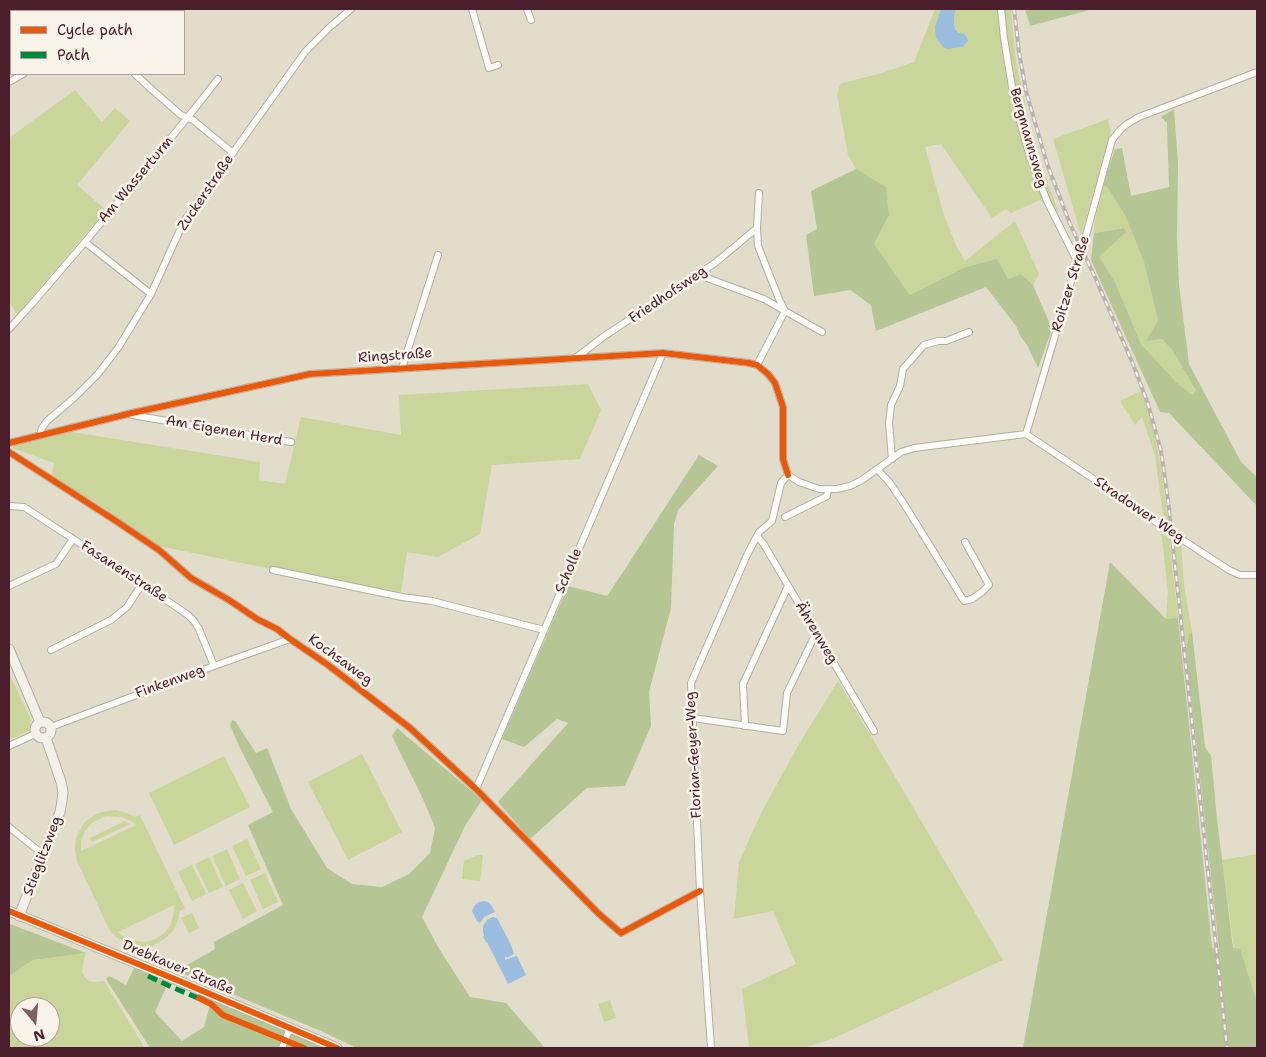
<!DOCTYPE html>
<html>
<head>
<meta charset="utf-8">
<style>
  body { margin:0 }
  #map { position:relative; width:1266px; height:1057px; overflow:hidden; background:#e2dcca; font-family:"Shantell Sans",sans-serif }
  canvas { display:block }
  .frame { position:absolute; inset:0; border:10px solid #4a1f2b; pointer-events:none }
  .legend { position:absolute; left:10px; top:10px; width:175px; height:65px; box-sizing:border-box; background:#f7f3e8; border:1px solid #b29e9c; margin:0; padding:6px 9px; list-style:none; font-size:15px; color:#4a1f2b }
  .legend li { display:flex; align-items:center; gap:10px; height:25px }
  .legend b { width:25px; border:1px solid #b29e9c }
  .north { position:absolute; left:10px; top:997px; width:50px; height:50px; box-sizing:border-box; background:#f7f3e8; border:1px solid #b29e9c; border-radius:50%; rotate:163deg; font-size:14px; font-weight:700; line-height:20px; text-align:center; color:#4a1f2b }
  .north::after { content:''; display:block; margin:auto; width:18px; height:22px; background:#7f6163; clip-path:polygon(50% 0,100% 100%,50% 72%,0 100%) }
</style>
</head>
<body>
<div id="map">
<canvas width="1266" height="1057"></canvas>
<div class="frame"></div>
<ul class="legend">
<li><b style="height:6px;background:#e8590c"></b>Cycle path</li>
<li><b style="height:6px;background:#00873e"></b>Path</li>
</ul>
<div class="north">N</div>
</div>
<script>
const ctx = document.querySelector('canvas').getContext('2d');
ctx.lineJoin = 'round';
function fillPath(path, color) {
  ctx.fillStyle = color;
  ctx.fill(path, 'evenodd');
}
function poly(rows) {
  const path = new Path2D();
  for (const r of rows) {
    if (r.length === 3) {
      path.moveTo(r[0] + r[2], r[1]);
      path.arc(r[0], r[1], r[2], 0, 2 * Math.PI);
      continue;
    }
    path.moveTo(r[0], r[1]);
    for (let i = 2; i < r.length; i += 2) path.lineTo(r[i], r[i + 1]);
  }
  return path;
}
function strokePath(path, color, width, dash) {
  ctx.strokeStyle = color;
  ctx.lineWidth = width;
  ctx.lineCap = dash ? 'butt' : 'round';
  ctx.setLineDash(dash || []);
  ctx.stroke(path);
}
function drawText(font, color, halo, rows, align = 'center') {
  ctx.font = font + ' "Shantell Sans",sans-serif';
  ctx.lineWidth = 5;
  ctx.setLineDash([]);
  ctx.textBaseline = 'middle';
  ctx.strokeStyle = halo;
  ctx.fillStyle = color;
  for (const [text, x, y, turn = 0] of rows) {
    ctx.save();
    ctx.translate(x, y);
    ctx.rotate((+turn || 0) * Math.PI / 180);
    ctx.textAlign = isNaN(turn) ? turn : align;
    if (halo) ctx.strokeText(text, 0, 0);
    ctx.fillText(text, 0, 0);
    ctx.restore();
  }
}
const green = poly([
  [935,9,1011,9,1016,62,1035,148,1059,213,1040,200,1011,213,1006,209,992,218,941,144,925,147,943,212,955,243,965,261,1015,221,1039,274,1033,285,1021,274,1008,279,963,268,910,295,874,244,889,215,886,187,856,169,848,155,837,95,840,85,843,83,882,73,914,62],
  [75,90,102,122,115,108,130,121,77,185,106,210,17,315,9,301,9,138],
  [1108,119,1111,132,1081,235,1053,139],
  [1103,185,1108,188,1125,215,1144,262,1158,320,1146,341,1162,339,1172,350,1196,392,1192,395,1178,384,1141,344,1115,282,1098,256,1125,232,1124,228,1094,233,1095,220],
  [588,384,601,410,580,459,492,465,480,534,438,557,407,552,401,592,276,570,159,546,98,504,52,478,54,463,13,448,13,445,72,432,260,462,259,480,285,484,301,417,401,435,399,395],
  [1141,391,1153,425,1161,467,1169,529,1161,523,1163,515,1155,456,1142,417,1135,425,1120,401],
  [1161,529,1169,534,1178,618,1166,619,1168,592],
  [1174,538,1181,543,1184,585,1192,632,1189,634,1186,650],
  [9,673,31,720,29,731,9,740],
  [838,681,874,741,1003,960,832,1039,803,1048,749,1048,742,989,796,964,773,911,734,919,739,862,761,813,799,744],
  [362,754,402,832,348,860,308,782],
  [224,756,250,807,174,845,149,793],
  [115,810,127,813,135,817,140,815,185,909,180,911,178,920,173,931,168,936,163,940,152,946,139,947,127,944,116,937,112,933,108,927,77,861,76,855,75,850,76,838,82,826,86,821,96,814,102,812],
  [106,816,122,817,131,821,136,825,81,851,81,841,85,831,92,823,101,818],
  [174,905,173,916,170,926,164,933,156,939,146,942,136,941,126,938,118,932],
  [125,821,130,824,92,842,90,838],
  [247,839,261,869,246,876,232,846],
  [227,849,240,879,226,886,212,856],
  [1257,854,1257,1005,1234,949,1222,860],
  [478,855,483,855,480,881,462,879,464,861],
  [209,857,223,887,209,893,195,864],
  [192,865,206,894,192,901,178,872],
  [265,873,278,902,263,909,250,880],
  [243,883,257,911,243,919,229,890],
  [192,913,199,928,189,933,181,918],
  [86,953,83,963,82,972,84,976,89,981,94,982,104,981,145,1048,9,1048,9,976,33,960],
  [20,1007,50,1007,50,1037,20,1037],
  [610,1000,616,1018,604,1022,598,1004]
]);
const forest = poly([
  [1025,9,1093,9,1030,26],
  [1174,109,1178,163,1177,239,1179,285,1189,364,1241,462,1257,477,1257,506,1169,413,1160,412,1091,260,1094,233,1124,228,1126,232,1099,257,1115,282,1141,344,1177,383,1192,395,1196,391,1172,350,1162,339,1146,341,1158,320,1144,262,1125,215,1108,188,1103,185,1115,149,1122,148,1131,196,1169,187,1167,123,1161,117],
  [856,169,886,187,889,215,874,244,910,295,963,268,997,259,1008,279,1021,274,1033,285,1052,329,1038,368,1027,345,1021,337,1016,326,986,287,876,331,871,305,850,290,814,296,806,235,817,229,811,191],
  [699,455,718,466,678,510,674,524,671,608,649,692,651,726,625,786,587,788,530,839,498,802,568,723,557,719,524,747,502,739,568,586,607,596,625,569],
  [1110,562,1166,619,1178,618,1212,948,1219,949,1186,650,1189,634,1192,632,1205,747,1211,756,1217,819,1233,948,1240,949,1257,1003,1257,1048,1023,1048],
  [232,720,235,721,256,753,267,748,291,809,327,868,352,884,382,887,409,874,430,853,435,828,423,799,392,736,397,728,482,800,465,826,422,917,438,947,470,997,506,1003,545,1048,357,1048,321,1031,177,971,215,949,214,942,283,905,248,825,273,812,240,748,230,725],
  [10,924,86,953,33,960,9,976,9,925],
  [134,968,168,983,155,1012,182,1041,204,1027,212,997,325,1048,150,1048,106,979,109,976,126,985]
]);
const water = poly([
  [941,9,956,9,954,15,954,25,955,29,958,33,964,34,967,37,968,41,962,47,947,49,943,47,936,38,935,27],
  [484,901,488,902,491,905,495,912,484,917,480,923,477,921,472,911,475,905,479,902],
  [493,917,497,918,511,945,514,954,508,957,505,957,505,960,517,956,526,975,508,984,487,942,486,942,483,937,484,936,483,931,483,926,485,923,488,919]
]);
const street = poly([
  [472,9,489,68,498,65],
  [527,9,531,20],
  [1001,9,1004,38,1012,87,1021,125,1030,157,1047,201,1077,261],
  [99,11,102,9],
  [135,74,150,88,181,115,193,120,233,153],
  [9,82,23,74],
  [759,193,757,228,758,246,779,299,785,311,822,332],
  [85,242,151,294],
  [699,275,764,299,785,311,757,365],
  [9,329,30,306,85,242,188,117,218,79],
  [577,357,603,337,715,263,757,228],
  [402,368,438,255],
  [132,415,291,442],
  [1026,434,1095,480,1172,533,1229,570,1240,575,1257,575],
  [42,435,41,431,42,428,47,421,75,397,98,374,118,348,151,294,184,221,305,52,331,26,351,9],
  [9,443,132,413,310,374,663,353,749,363,757,365,768,374,775,383,783,407,783,459,788,475],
  [9,452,116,521,159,550,191,578,229,600,257,619,277,629,290,639,328,665,410,728,476,789,598,913,621,933,700,891],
  [892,459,889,423,891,405,900,386,903,369,924,345,938,341,946,341,969,332],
  [878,470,890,483,906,507,964,601,972,599,982,592,989,585,965,542],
  [788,475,799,482,819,489,837,489,850,486,862,480,901,452,914,448,1026,434,1077,261,1082,250,1112,140,1121,129,1127,124,1139,117,1257,72],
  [9,506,24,507,144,585,188,615,194,621,199,629,214,666],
  [785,517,827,496,828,490],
  [757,536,763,543,874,731],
  [273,570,402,597,432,601,544,630],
  [9,586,56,564,73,539],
  [51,650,111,620,127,607,142,584],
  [693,718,783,731,787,693,816,633],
  [745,726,743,684,788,586],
  [51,727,214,666,290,639],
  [9,746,35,734],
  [476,789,663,353],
  [9,827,44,855],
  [282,1048,290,1028],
  [711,1048,700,891,691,683,747,555,759,532,772,521,781,483,788,475]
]);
const secondary = poly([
  [9,649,40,722],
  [43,730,8],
  [9,911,177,980,337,1048],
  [19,916,60,812,62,801,63,792,61,782,46,738]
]);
const rail = poly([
  [1014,9,1019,52,1026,91,1047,164,1070,224,1094,275,1133,364,1148,404,1161,451,1168,500,1227,1048]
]);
const quiet = poly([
  [148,976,174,988,203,1000]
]);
const cycleway = poly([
  [9,443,132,413,310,374,663,353,749,363,757,365,768,374,775,383,783,407,783,459,788,475],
  [9,452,116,521,159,550,191,578,229,600,257,619,277,629,290,639,328,665,410,728,476,789,598,913,621,933,700,891],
  [9,911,177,980,337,1048],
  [199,998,211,1004,223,1015,304,1048]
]);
const streetNames = [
  ["Bergmannsweg",1028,138,74],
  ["Am Wasserturm",136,180,-50],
  ["Zuckerstraße",206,193,-56],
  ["Roitzer Straße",1071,284,-73],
  ["Friedhofsweg",668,295,-34],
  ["Ringstraße",395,356,-4],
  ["Am Eigenen Herd",224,431,10],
  ["Stradower Weg",1139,510,34],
  ["Scholle",569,571,-67],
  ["Fasanenstraße",124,572,33],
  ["Ährenweg",816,633,59],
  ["Kochsaweg",340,660,36],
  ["Finkenweg",170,682,-20],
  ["Florian-Geyer-Weg",694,755,-93],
  ["Stieglitzweg",43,856,-69],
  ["Drebkauer Straße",178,968,23]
];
fillPath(green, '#cad59b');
fillPath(forest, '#b5c593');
fillPath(water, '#9bbde0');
strokePath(street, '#b4ada2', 8);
strokePath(secondary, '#b4ada2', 11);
strokePath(street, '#fbfaf7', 6);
strokePath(secondary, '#f3f0e9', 9);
strokePath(rail, '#b8b2b1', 4);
strokePath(rail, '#f7f3e8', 2, [5.5]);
strokePath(quiet, '#00873e', 5, [10, 5]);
strokePath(cycleway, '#e8590c', 6);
drawText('14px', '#4a1f2b', '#f7f3e8', streetNames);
</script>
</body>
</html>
